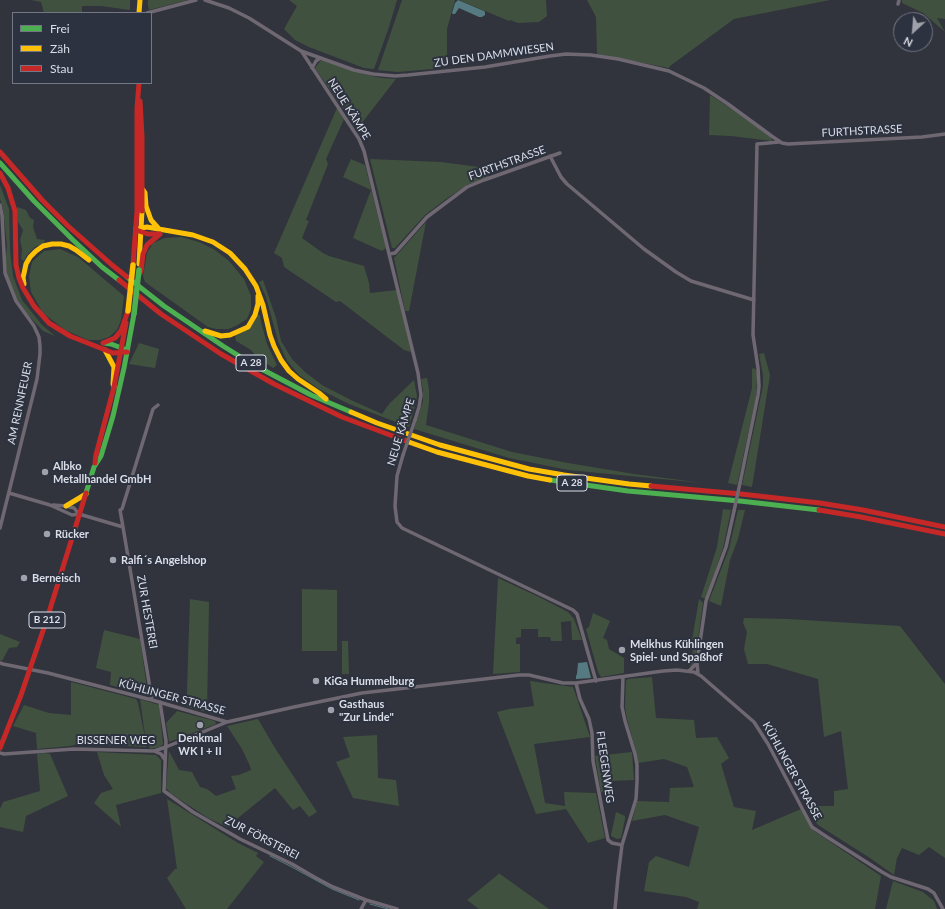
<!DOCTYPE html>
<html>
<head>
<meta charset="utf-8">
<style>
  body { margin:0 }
  #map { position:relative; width:945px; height:909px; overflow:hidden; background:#31343c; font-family:Lato,sans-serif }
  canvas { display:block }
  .legend { position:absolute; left:12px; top:12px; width:140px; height:72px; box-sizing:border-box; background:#2d3240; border:1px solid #737783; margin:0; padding:5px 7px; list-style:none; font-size:12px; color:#dbdee7 }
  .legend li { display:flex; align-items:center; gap:8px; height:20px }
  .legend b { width:20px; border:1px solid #737783 }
  .north { position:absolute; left:893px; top:12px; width:40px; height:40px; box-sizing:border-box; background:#2d3240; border:1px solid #737783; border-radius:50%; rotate:206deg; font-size:11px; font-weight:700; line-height:16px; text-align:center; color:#dbdee7 }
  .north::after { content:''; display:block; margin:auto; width:14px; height:18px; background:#a0a2ab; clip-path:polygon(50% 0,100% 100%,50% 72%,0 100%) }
</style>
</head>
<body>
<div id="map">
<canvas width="945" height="909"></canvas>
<ul class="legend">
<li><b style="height:5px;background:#4caf50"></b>Frei</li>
<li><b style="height:5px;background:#ffc107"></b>Zäh</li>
<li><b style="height:5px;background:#c62828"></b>Stau</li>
</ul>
<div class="north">N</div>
</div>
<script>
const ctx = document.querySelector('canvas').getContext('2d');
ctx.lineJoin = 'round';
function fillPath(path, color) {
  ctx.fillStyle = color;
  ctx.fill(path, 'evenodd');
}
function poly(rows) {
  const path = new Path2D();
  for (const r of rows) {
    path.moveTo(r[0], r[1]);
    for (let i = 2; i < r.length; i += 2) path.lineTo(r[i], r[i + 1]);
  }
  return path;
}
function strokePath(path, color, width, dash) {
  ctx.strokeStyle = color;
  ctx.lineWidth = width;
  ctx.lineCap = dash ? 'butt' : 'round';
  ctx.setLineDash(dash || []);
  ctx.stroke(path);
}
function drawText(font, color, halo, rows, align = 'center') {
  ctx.font = font + ' Lato,sans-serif';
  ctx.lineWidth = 4;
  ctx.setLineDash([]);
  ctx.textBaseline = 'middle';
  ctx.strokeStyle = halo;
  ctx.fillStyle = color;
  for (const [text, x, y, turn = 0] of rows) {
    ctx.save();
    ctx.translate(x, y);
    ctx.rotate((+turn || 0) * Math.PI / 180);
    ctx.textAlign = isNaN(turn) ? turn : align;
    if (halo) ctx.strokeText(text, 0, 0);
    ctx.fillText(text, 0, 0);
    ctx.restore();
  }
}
const green = poly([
  [31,0,130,0,130,10,101,6,82,6,82,12,44,13,41,2],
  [148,0,188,0,149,10,148,5],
  [289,0,397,0,389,27,374,69,364,68,309,47,295,40,284,29,297,6],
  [402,0,455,0,447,29,447,55,433,69,397,72,378,70],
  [459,0,546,0,547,16,539,22,518,23,510,20,509,21],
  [587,0,830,0,734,19,670,66,669,68,597,54,596,17],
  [902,0,945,0,945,19,937,18,945,32,923,13,902,3],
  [321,60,354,71,372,76,382,78,396,79,357,129,315,68],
  [710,95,732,109,771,137,772,141,731,136,709,135],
  [337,108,344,119,326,159,328,164,306,220,309,221,302,238,323,253,329,256,364,266,369,283,370,293,397,290,411,352,404,350,340,301,336,302,284,267,282,258,274,253],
  [351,159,365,165,386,248,382,251,353,238,371,190,343,177],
  [370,159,441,162,479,167,489,177,467,185,446,199,425,215,395,248,392,248],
  [0,185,9,209,10,250,13,276,22,300,42,325,55,336,43,331,26,313,16,298,6,273,6,256,7,245,3,209,0,199],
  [17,207,26,210,30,218,34,220,33,227,37,239,45,240,44,243,35,247,27,255,24,261,21,259,22,249,20,240,23,230,18,222,17,215],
  [426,222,409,311,405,311,394,258],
  [181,237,199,242,215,250,229,261,244,279,251,296,251,309,247,319,236,326,228,329,216,329,208,327,145,282,143,276,147,253,153,243,165,238],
  [60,249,78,257,124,296,121,320,117,330,109,337,100,340,88,340,65,330,43,313,31,292,29,276,32,262,44,251],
  [263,280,276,318,281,341,292,359,305,372,322,385,351,400,382,414,389,404,414,380,417,396,415,406,409,427,349,404,319,389,299,375,287,361,278,341,266,297,259,282],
  [258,315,260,315,261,322,267,344,277,365,273,368,256,356,251,350,236,341,235,334],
  [139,343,159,349,155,368,129,364],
  [764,353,770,375,752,487,742,485,763,386,763,375,759,354],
  [754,368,757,371,757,381,756,397,737,485,728,483,752,388,752,369],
  [427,378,429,390,429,402,426,425,512,452,568,463,634,474,703,483,568,470,509,458,414,429,423,401,423,390,421,379],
  [723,509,731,510,723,548,706,599,701,597,717,547],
  [738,510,745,510,738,539,730,560,721,606,709,601,729,549],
  [498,578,537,596,568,612,574,619,582,640,572,640,571,621,561,622,562,641,551,641,550,637,538,637,538,629,521,629,521,637,516,638,516,644,520,644,520,672,493,674],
  [302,589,337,590,337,651,302,651],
  [190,599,209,602,207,712,187,707,187,689],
  [699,599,703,603,695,662,690,668,693,649,691,646],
  [593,613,610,621,603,638,607,640,609,649,624,658,624,673,601,677,598,672,586,629,589,627],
  [744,618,788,619,900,626,945,684,945,858,929,847,919,855,902,848,897,858,894,875,870,858,818,825,813,819,807,806,834,806,834,791,848,789,841,731,824,737,818,679,767,664,748,664,744,649,747,632,743,623],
  [104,630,140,639,148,695,110,685,111,672,96,668],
  [0,634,20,642,17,647,9,648,2,661,0,660],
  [342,641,348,641,349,674,342,674],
  [652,677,656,718,694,720,696,738,717,737,729,758,721,764,734,807,756,811,752,830,801,809,814,831,881,876,875,909,697,909,699,902,686,897,644,891,649,862,656,856,689,867,699,827,665,815,632,821,637,801,669,802,670,788,694,787,687,767,664,759,638,763,636,752,627,719,625,707,626,681,628,679],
  [530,681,573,687,590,737,534,744,545,803,565,806,564,792,596,793,605,838,588,843,566,809,536,814,497,712,509,709,534,706],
  [71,682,136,699,138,703,146,742,140,699,159,705,163,744,160,747,150,749,149,745,146,745,146,747,78,744,70,746,37,749,36,733,13,726,24,705,49,713,71,715],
  [177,711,215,721,216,724,169,742,166,723],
  [258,719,275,748,317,812,309,817,300,806,293,810,275,788,227,827,208,818,170,793,166,788,169,751,179,770,192,772,200,787,207,789,216,796,236,789,231,776,239,775,251,770,250,766,242,749,227,726],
  [377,735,378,778,396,780,399,806,353,798,336,762,350,757,343,737],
  [97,752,156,755,161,760,161,793,116,805,121,827,94,803,101,793,113,789,104,775],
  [632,752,634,780,610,781,611,791,604,791,601,793,595,756],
  [44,753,50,754,68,796,26,816,23,832,0,827,0,809,3,802,40,791,37,754],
  [167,799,238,843,258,853,256,856,264,862,227,909,186,909,167,878,175,869,177,869],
  [616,812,625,816,625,819,621,838,617,839,611,836,611,835],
  [500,873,500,874,549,909,479,909,467,900],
  [893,881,923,892,934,901,937,909,886,909]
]);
const water = poly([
  [458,0,484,11,485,12,485,15,482,17,479,17,459,8,455,14,453,14,452,13,455,3],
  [587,662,591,678,576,679,576,676,577,674,578,663]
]);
const stream = poly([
  [270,856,290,866,332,889,359,900],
  [370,904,388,909]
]);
const street = poly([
  [205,0,229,8,249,18,301,51,354,70,373,74,395,76,408,75,485,67,550,56,566,54,591,55,618,59,669,71,704,88,728,104,773,137,782,143,788,144,922,137,945,134],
  [898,4,899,0],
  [147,13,196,0],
  [302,52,359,139,364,151,418,373,421,395,419,407,415,420],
  [312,68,316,61,320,58],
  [550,156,561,177,567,184,644,249,676,272,691,281,754,300],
  [0,205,2,215,5,273,16,301,34,326,39,337,40,346,40,354,37,379,0,528],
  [390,254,395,253,427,217,467,187,484,180,560,153],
  [403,455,397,476,395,506,397,522,402,528,573,610,577,614,579,621,596,681],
  [740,483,758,395,759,386,758,368,755,348,753,335,757,144,779,142],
  [9,493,50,505,72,515,79,514,123,527,152,700],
  [53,505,66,506,74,508,79,514],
  [123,527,120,510,122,509,153,409,158,405],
  [0,663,3,664,48,673,152,700,227,722,294,707,362,693,519,675,529,675,563,683,576,683,663,671,677,670,694,672,701,676,754,722,768,744,812,827,827,837,882,872,891,877,928,889,934,893,943,909],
  [697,663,698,674],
  [689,671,697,663,706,601,726,547,734,511],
  [576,683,580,699,589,719,592,733,593,761,596,777,608,840,612,843,622,845],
  [160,702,166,741,164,791,193,812,240,839,292,864,316,878,333,887,366,900,397,909],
  [154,751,161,754,165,760],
  [0,753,4,754,74,749,154,751,166,747,227,722],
  [361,909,366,900],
  [615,909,618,877,622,845,636,799,637,782,637,765,635,754,625,721,622,707,623,677]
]);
const fast = poly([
  [0,163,34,201,73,240,102,267,119,280],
  [127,277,164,306,223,346,252,364,311,395,351,412],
  [104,343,111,344,127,350],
  [550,480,628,491,740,501,819,510],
  [86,493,94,467,101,456,113,416,124,368,134,314]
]);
const slow = poly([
  [139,13,140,0],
  [143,190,145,193,146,206,151,220,159,229],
  [136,229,147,227,193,235,213,242,230,253,245,269,256,286,263,305,270,335,274,346,281,360,289,371,298,379,319,393,326,399],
  [139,264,142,211],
  [24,284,23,278,26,264,30,257,36,251,43,246,52,244,61,244,69,246,76,250,89,260],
  [205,331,221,336,230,335,248,327,255,315,258,304,258,296],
  [105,350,114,367,113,384,114,387],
  [351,412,377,423,440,445,529,469,564,475,629,484,651,486],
  [406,441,437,452,528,476,550,480],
  [66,506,86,494]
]);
const jam = poly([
  [140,101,142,137,142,211],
  [0,152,43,201,68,226,112,265,127,277],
  [0,173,8,188,15,211,16,265,19,278,23,288,34,306,49,323,70,336,113,353,127,352],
  [137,211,137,108,139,83],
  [136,230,148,234,160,234],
  [133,265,137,211],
  [139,275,141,271,143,254,147,245,160,234],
  [119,280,161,314,221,354,274,384,342,417,406,441],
  [103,343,115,338,121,331,128,311],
  [95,463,96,455,114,387,126,323],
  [651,486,741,494,820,503,863,510,945,527],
  [819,510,861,517,945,534],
  [0,748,21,695,46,622,86,493]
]);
const streetBridge = poly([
  [403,455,415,420],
  [734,511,740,483]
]);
const fastBridge = poly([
  [134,314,139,270]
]);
const slowBridge = poly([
  [128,311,133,265]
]);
const markers = [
  [45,472,4,"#a0a2ab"],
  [47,534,4,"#a0a2ab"],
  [113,560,4,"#a0a2ab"],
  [24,578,4,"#a0a2ab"],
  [622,650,4,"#a0a2ab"],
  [316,681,4,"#a0a2ab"],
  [331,710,4,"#a0a2ab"],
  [200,725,4,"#a0a2ab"]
];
const shields = [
  [251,363,30],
  [572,483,30],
  [47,620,36]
];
const shieldNames = [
  ["A 28",251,363],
  ["A 28",572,483],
  ["B 212",47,620]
];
const streetNames = [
  ["ZU DEN DAMMWIESEN",494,55,-8],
  ["NEUE KÄMPE",349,109,58],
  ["FURTHSTRASSE",862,131,-3],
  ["FURTHSTRASSE",507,163,-20],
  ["AM RENNFEUER",20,403,-78],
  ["NEUE KÄMPE",401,432,-73],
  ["ZUR HESTEREI",147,612,80],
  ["KÜHLINGER STRASSE",172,697,15],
  ["BISSENER WEG",116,740],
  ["FLEEGENWEG",605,767,82],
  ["KÜHLINGER STRASSE",792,771,61],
  ["ZUR FÖRSTEREI",262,838,27]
];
const poiNames = [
  ["Albko",53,466],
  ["Metallhandel GmbH",53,479],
  ["Rücker",55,534],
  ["Ralfi´s Angelshop",121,560],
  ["Berneisch",32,578],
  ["Melkhus Kühlingen",630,644],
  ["Spiel- und Spaßhof",630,657],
  ["KiGa Hummelburg",324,681],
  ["Gasthaus",339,704],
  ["\"Zur Linde\"",339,717],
  ["Denkmal",200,738,"center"],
  ["WK I + II",200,751,"center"]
];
fillPath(green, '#41513f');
fillPath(water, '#567a81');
strokePath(stream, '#567a81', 1);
strokePath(street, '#6f6872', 3.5);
strokePath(fast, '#4caf50', 5);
strokePath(slow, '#ffc107', 5);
strokePath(jam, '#c62828', 5);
strokePath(streetBridge, '#6f6872', 3.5);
strokePath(fastBridge, '#4caf50', 5.5);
strokePath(slowBridge, '#ffc107', 5.5);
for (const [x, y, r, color] of markers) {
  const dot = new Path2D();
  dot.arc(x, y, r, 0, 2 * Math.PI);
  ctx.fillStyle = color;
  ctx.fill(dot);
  strokePath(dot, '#2d3240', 1.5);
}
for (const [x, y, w] of shields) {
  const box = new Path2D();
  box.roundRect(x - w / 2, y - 8, w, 16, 3);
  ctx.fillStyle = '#2d3240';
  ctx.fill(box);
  strokePath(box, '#dbdee7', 1);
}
drawText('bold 10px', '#dbdee7', null, shieldNames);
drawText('11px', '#dbdee7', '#2d3240', streetNames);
drawText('bold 11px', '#dbdee7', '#2d3240', poiNames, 'left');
</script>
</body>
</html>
